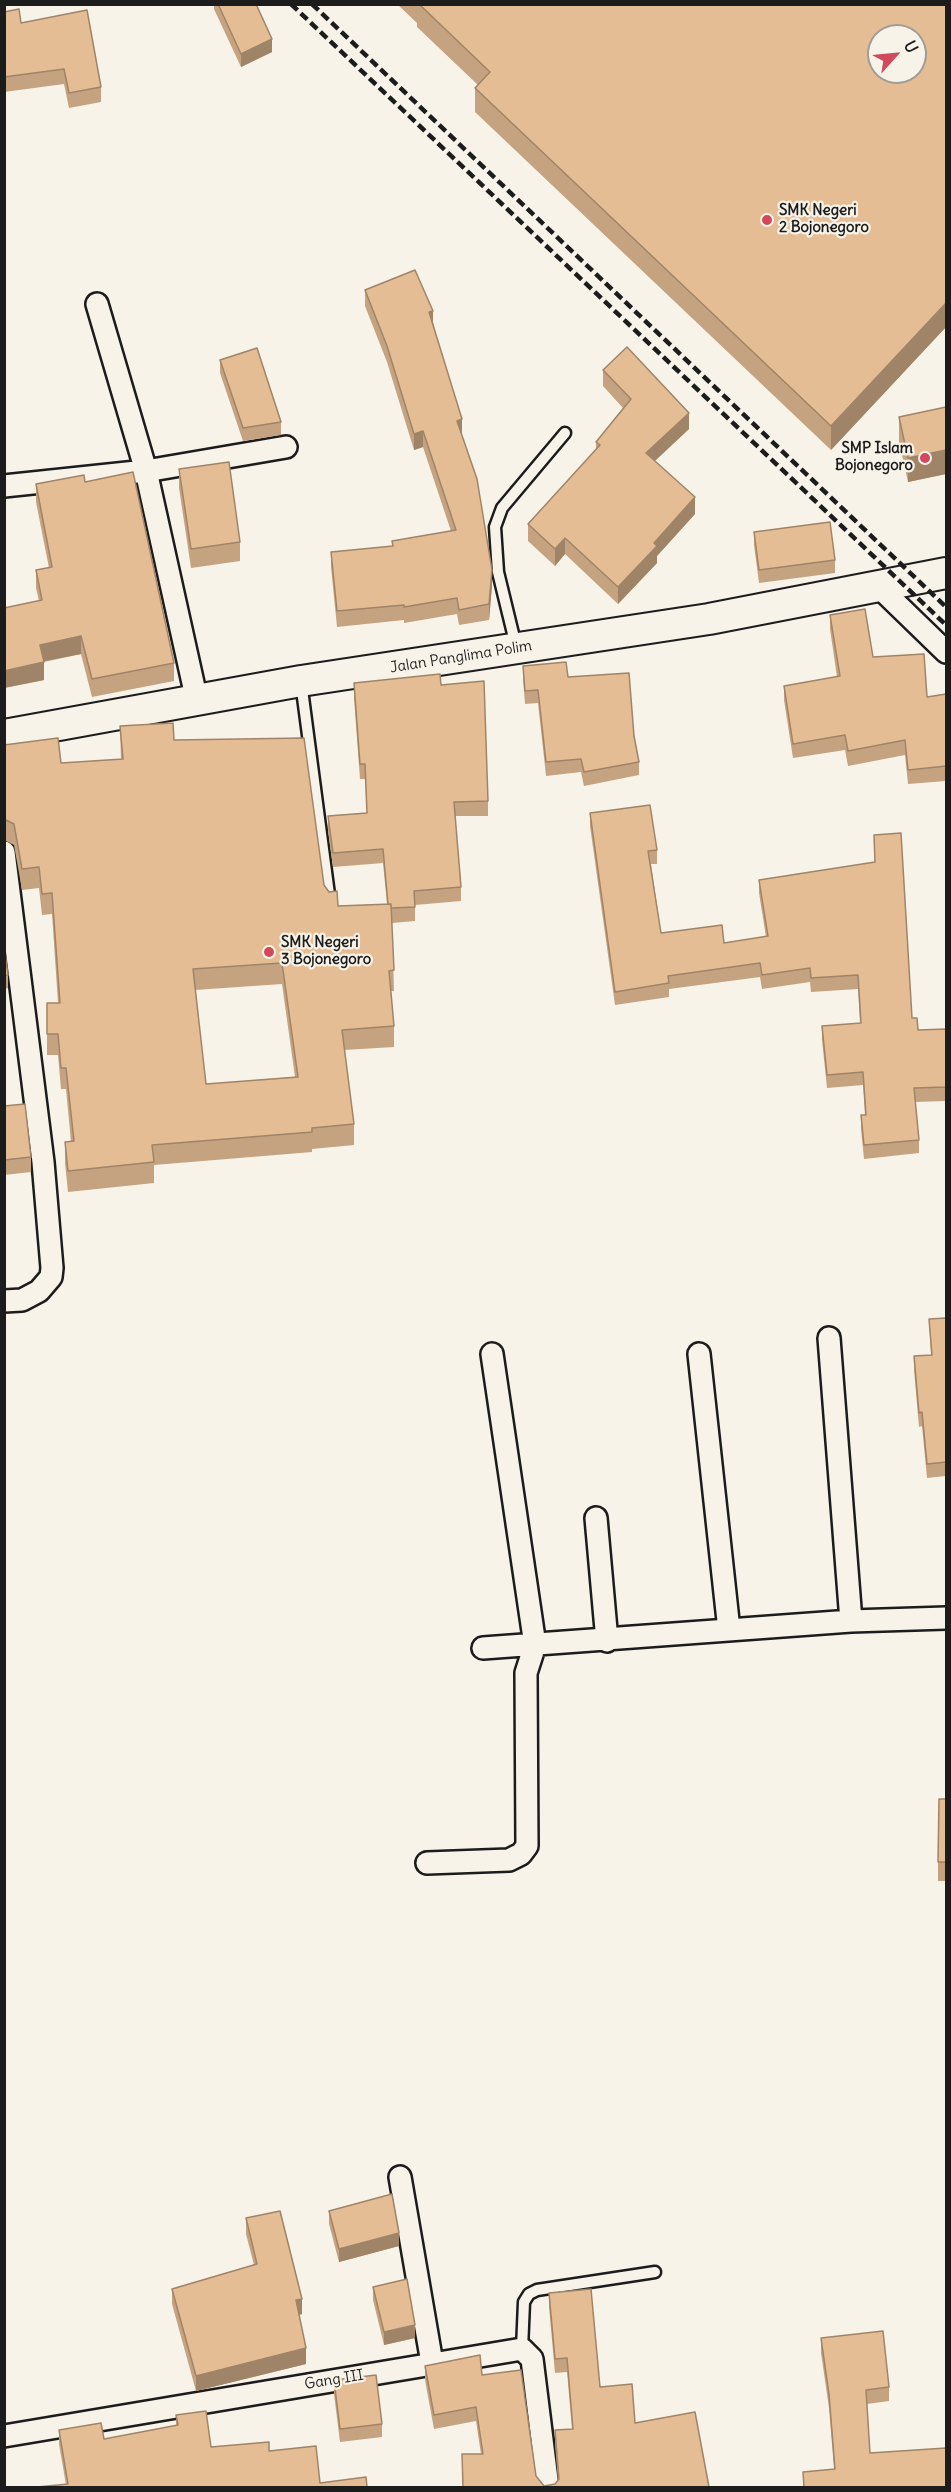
<!DOCTYPE html>
<html>
<head>
<meta charset="utf-8">
<style>
  body { margin:0 }
  #map { position:relative; width:951px; height:2492px; overflow:hidden; background:#f7f3e8; font-family:Delius,sans-serif }
  canvas { display:block }
  .frame { position:absolute; inset:0; border:6px solid #1c1c1c; pointer-events:none }
  .north { position:absolute; left:867px; top:24px; width:60px; height:60px; box-sizing:border-box; background:#f7f3e8; border:2px solid #9f9d96; border-radius:50%; rotate:63deg; font-size:16px; font-weight:700; line-height:24px; text-align:center; color:#1c1c1c }
  .north::after { content:''; display:block; margin:auto; width:21px; height:27px; background:#d1495b; clip-path:polygon(50% 0,100% 100%,50% 72%,0 100%) }
</style>
</head>
<body>
<div id="map">
<canvas width="951" height="2492"></canvas>
<div class="frame"></div>
<div class="north">U</div>
</div>
<script>
const ctx = document.querySelector('canvas').getContext('2d');
ctx.lineJoin = 'round';
function poly(rows) {
  const path = new Path2D();
  for (const r of rows) {
    path.moveTo(r[0], r[1]);
    for (let i = 2; i < r.length; i += 2) path.lineTo(r[i], r[i + 1]);
  }
  return path;
}
function strokePath(path, color, width, dash) {
  ctx.strokeStyle = color;
  ctx.lineWidth = width;
  ctx.lineCap = dash ? 'butt' : 'round';
  ctx.setLineDash(dash || []);
  ctx.stroke(path);
}
function fillPath(path, color) {
  ctx.fillStyle = color;
  ctx.fill(path, 'evenodd');
}
function drawText(font, color, halo, rows, align = 'center') {
  ctx.font = font + ' Delius,sans-serif';
  ctx.lineWidth = 4.5;
  ctx.setLineDash([]);
  ctx.textBaseline = 'middle';
  ctx.strokeStyle = halo;
  ctx.fillStyle = color;
  for (const [text, x, y, turn = 0] of rows) {
    ctx.save();
    ctx.translate(x, y);
    ctx.rotate((+turn || 0) * Math.PI / 180);
    ctx.textAlign = isNaN(turn) ? turn : align;
    if (halo) ctx.strokeText(text, 0, 0);
    ctx.fillText(text, 0, 0);
    ctx.restore();
  }
}
const lane = poly([
  [516,646,498,572,495,527,502,508,565,433],
  [301,682,330,902],
  [522,2349,524,2302,529,2294,537,2290,655,2272]
]);
const street = poly([
  [97,304,146,471,197,701],
  [4,486,146,471,286,447],
  [878,586,946,652],
  [4,852,43,1162,52,1268,51,1277,39,1291,22,1300,4,1301],
  [829,1338,851,1621],
  [699,1354,729,1630],
  [596,1518,607,1641],
  [483,1648,851,1621,946,1618],
  [427,1863,509,1860,521,1854,527,1846,526,1673,535,1645,492,1354],
  [400,2177,432,2363],
  [4,2436,522,2349,532,2359,548,2488]
]);
const secondary = poly([
  [4,735,301,681,709,619,946,573]
]);
const rail = poly([
  [291,4,946,625],
  [312,4,946,607]
]);
const wall = poly([
  [214,4,256,4,272,52,241,67,214,9],
  [397,4,946,4,946,327,831,450,475,112,475,88,478,85,417,27,417,23],
  [4,12,21,23,101,87,101,102,69,108,64,84,4,92],
  [365,290,433,322,462,435,492,586,489,620,459,625,457,614,404,623,404,620,337,627,331,567,331,552,392,546,392,541,451,531,423,447,414,450,387,362,365,306],
  [220,360,281,422,281,435,243,441,220,373],
  [603,370,689,429,655,461,695,514,657,556,657,563,618,604,565,554,555,566,528,541,528,524,596,449,596,442,623,408,603,386],
  [946,407,946,474,908,482,899,442,899,417],
  [179,469,240,542,240,561,191,568,179,488],
  [85,482,174,663,174,681,92,697,81,654,44,662,44,680,4,688,4,608,39,601,36,588,36,570,49,568,36,502,36,484],
  [754,532,835,560,835,573,759,583,754,545],
  [830,615,873,657,927,697,946,694,946,781,908,784,905,755,848,766,845,750,793,758,784,700,784,686,837,677,830,629],
  [523,666,568,677,639,762,639,775,584,786,581,772,546,776,538,703,525,704,523,679],
  [354,683,441,685,488,801,488,816,455,816,461,887,461,901,415,905,415,921,392,923,394,991,391,991,394,1026,394,1047,344,1050,354,1124,354,1145,312,1149,312,1152,154,1165,154,1183,68,1192,65,1163,65,1142,71,1142,66,1089,61,1089,58,1055,47,1055,47,1003,58,1003,52,914,42,915,39,888,22,890,14,845,4,840,4,745,61,763,121,760,120,726,174,740,324,885,338,906,387,904,383,863,333,867,328,831,328,816,367,813,365,779,360,779,354,698],
  [282,984,295,1077,206,1084,195,990],
  [590,813,657,850,657,864,651,864,661,933,724,943,766,937,759,893,759,880,875,862,874,835,912,1018,918,1030,946,1029,946,1101,915,1102,919,1140,919,1153,864,1159,861,1129,861,1115,865,1115,863,1085,827,1088,822,1040,822,1026,860,1023,858,989,811,992,810,982,762,989,760,977,669,989,669,997,615,1005,590,826],
  [4,945,8,975,8,988,4,989],
  [4,1106,31,1157,31,1172,4,1175],
  [946,1318,946,1476,927,1478,922,1426,919,1427,914,1370,914,1356,931,1355,929,1319],
  [946,1799,946,1881,938,1881,938,1862],
  [329,2211,399,2246,339,2262,329,2224],
  [246,2218,302,2314,299,2315,306,2364,196,2391,172,2304,172,2289,254,2265,246,2234],
  [373,2287,415,2338,384,2345,373,2300],
  [549,2293,600,2387,635,2423,709,2487,463,2487,481,2454,476,2421,434,2429,425,2380,425,2366,482,2375,536,2476,544,2486,555,2484,558,2481,555,2444,555,2430,572,2429,567,2372,555,2373,549,2307],
  [821,2338,889,2387,889,2401,867,2404,870,2453,946,2487,803,2487,803,2472,834,2469,829,2408,821,2353],
  [334,2380,382,2424,382,2437,340,2442,334,2394],
  [176,2415,211,2447,269,2451,320,2483,66,2485,59,2444,59,2430,104,2439,176,2426]
]);
const shadedWall = poly([
  [272,39,272,52,241,67,241,54],
  [946,303,946,327,831,450,831,426],
  [433,311,433,327,429,312],
  [689,413,689,429,646,469,646,453],
  [462,419,462,435,457,436,457,421],
  [423,431,423,447,414,450,414,434],
  [946,450,946,474,908,482,908,458],
  [695,497,695,514,657,556,657,563,618,604,618,587,654,543],
  [565,538,565,554,555,566,555,549],
  [492,570,492,586,489,620,489,604],
  [81,636,81,654,40,662,40,645],
  [44,662,44,680,4,688,4,671],
  [399,2233,399,2246,339,2262,339,2249],
  [302,2299,302,2314,296,2316,296,2300],
  [415,2325,415,2338,384,2345,384,2332],
  [306,2348,306,2364,196,2391,196,2376]
]);
const building = poly([
  [218,4,256,4,272,39,241,54,218,4],
  [419,4,946,4,946,303,831,426,475,88,490,72,419,4],
  [879,36,915,36,915,72,879,72,879,36],
  [19,9,21,23,87,10,101,87,69,93,64,69,4,77,4,12,19,9],
  [415,270,433,311,429,312,462,419,457,421,477,479,492,570,489,604,459,610,457,598,404,607,404,605,337,611,331,552,393,546,392,541,456,530,423,431,414,434,387,346,365,290,415,270],
  [627,347,689,413,646,453,695,497,654,543,657,546,618,587,565,538,555,549,528,524,600,445,596,442,631,399,603,370,627,347],
  [257,348,281,422,243,428,220,360,257,348],
  [946,407,946,450,908,458,899,417,946,407],
  [229,462,240,542,191,549,179,469,229,462],
  [133,472,174,663,92,679,81,636,40,645,44,662,4,671,4,608,42,600,36,570,52,567,36,484,84,475,85,482,133,472],
  [830,522,835,560,759,570,754,532,830,522],
  [865,609,873,657,924,654,927,697,946,694,946,766,908,770,905,740,848,751,845,735,793,744,784,686,840,676,830,615,865,609],
  [566,662,568,677,629,673,634,736,639,762,584,772,581,759,546,762,538,690,525,691,523,666,566,662],
  [440,674,441,685,484,681,488,801,454,802,461,887,414,891,415,907,391,908,391,904,388,904,383,849,333,853,328,816,367,813,365,764,360,764,354,683,440,674],
  [173,723,174,740,304,738,324,885,329,892,337,891,338,906,391,904,394,970,389,971,394,1026,342,1030,354,1124,312,1128,312,1132,152,1145,154,1162,68,1171,65,1142,74,1141,66,1068,61,1068,58,1034,47,1034,47,1003,60,1003,52,893,42,894,39,867,22,869,14,824,4,819,4,745,58,738,61,763,123,759,120,726,173,723],
  [282,963,298,1077,206,1084,193,969,282,963],
  [650,805,657,850,648,851,661,933,722,925,724,943,768,936,759,880,875,862,874,835,901,833,912,1018,917,1018,918,1030,946,1029,946,1087,914,1088,919,1140,864,1145,861,1115,866,1115,863,1072,827,1075,822,1026,861,1023,858,975,811,978,810,968,762,975,760,963,668,976,669,983,615,992,590,813,650,805],
  [4,945,8,975,4,976,4,945],
  [25,1104,31,1157,4,1160,4,1106,25,1104],
  [946,1318,946,1462,927,1464,922,1412,919,1413,914,1356,932,1355,929,1319,946,1318],
  [939,1799,946,1799,946,1862,938,1862,939,1799],
  [392,2194,399,2233,339,2249,329,2211,392,2194],
  [280,2211,302,2299,296,2300,306,2348,196,2376,172,2289,257,2264,246,2218,280,2211],
  [407,2279,415,2325,384,2332,373,2287,407,2279],
  [591,2289,600,2387,632,2384,635,2423,695,2412,709,2487,463,2487,462,2454,483,2454,476,2407,434,2415,425,2366,480,2355,482,2375,521,2370,536,2476,544,2486,555,2484,559,2479,555,2430,573,2429,567,2358,555,2359,549,2293,591,2289],
  [883,2331,889,2387,866,2390,870,2453,946,2448,946,2487,804,2487,803,2472,835,2469,829,2394,821,2338,883,2331],
  [376,2375,382,2424,340,2429,334,2380,376,2375],
  [206,2411,211,2447,269,2442,269,2451,316,2446,320,2483,366,2477,367,2487,37,2487,68,2484,59,2430,101,2423,104,2439,178,2425,176,2415,206,2411]
]);
const markers = [
  [767,220,6,"#d1495b"],
  [925,458,6,"#d1495b"],
  [269,952,6,"#d1495b"]
];
const poiNames = [
  ["SMK Negeri",779,211],
  ["2 Bojonegoro",779,228],
  ["SMP Islam",913,449,"right"],
  ["Bojonegoro",913,466,"right"],
  ["SMK Negeri",281,943],
  ["3 Bojonegoro",281,960]
];
const streetNames = [
  ["Jalan Panglima Polim",461,657,-9],
  ["Gang III",334,2380,-9]
];
strokePath(lane, '#1c1c1c', 15);
strokePath(street, '#1c1c1c', 26);
strokePath(secondary, '#1c1c1c', 34);
strokePath(lane, '#f7f3e8', 10);
strokePath(street, '#f7f3e8', 21);
strokePath(secondary, '#f7f3e8', 30);
strokePath(rail, '#1c1c1c', 4.5, [9, 4.5]);
fillPath(wall, '#c5a380');
fillPath(shadedWall, '#a08468');
fillPath(building, '#e5bd95');
strokePath(building, '#a08468', 1.5);
for (const [x, y, r, color] of markers) {
  const dot = new Path2D();
  dot.arc(x, y, r, 0, 2 * Math.PI);
  ctx.fillStyle = color;
  ctx.fill(dot);
  strokePath(dot, '#f7f3e8', 2);
}
drawText('bold 15px', '#1c1c1c', '#f7f3e8', poiNames, 'left');
drawText('15px', '#1c1c1c', '#f7f3e8', streetNames);
</script>
</body>
</html>
